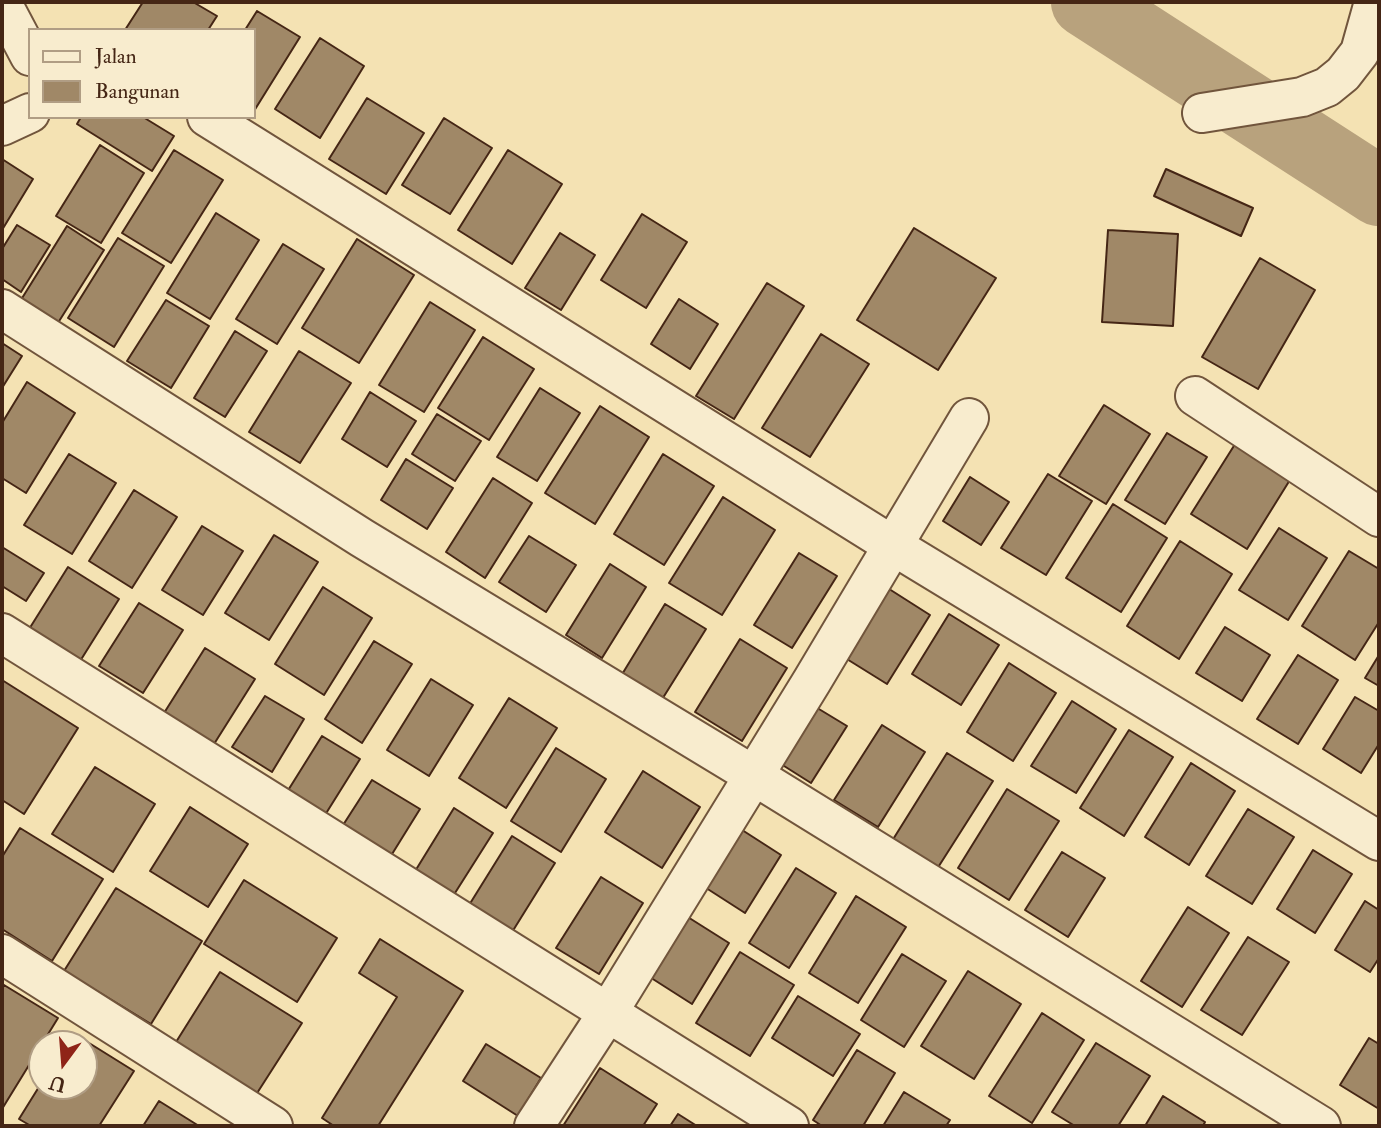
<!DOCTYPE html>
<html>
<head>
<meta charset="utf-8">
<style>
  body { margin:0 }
  #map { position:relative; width:1381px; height:1128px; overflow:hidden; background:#f4e2b3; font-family:"IM FELL Double Pica",serif }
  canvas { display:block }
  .frame { position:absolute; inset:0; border:4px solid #452615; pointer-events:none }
  .legend { position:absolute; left:28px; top:28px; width:228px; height:91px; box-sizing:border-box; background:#f8ecce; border:2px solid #b09d84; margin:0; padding:9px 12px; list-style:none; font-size:21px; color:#452615 }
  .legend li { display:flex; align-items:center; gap:14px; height:35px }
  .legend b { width:35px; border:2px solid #b09d84 }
  .north { position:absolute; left:28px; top:1030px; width:70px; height:70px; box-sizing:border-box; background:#f8ecce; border:2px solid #b09d84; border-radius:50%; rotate:196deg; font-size:19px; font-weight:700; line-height:28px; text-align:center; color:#452615 }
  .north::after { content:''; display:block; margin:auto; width:24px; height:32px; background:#8f2418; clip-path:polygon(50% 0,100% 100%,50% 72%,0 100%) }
</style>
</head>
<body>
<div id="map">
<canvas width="1381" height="1128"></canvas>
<div class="frame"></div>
<ul class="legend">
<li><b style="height:9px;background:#f8ecce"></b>Jalan</li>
<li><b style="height:19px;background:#a08867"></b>Bangunan</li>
</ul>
<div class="north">U</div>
</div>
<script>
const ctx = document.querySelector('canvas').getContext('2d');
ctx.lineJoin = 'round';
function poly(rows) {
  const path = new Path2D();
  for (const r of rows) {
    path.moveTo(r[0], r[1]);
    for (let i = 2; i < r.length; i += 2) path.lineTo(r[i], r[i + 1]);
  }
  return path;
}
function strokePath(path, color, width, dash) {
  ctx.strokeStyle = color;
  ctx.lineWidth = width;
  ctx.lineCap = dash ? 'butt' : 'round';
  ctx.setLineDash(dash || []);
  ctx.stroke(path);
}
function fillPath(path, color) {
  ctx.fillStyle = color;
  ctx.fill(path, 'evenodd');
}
const river = poly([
  [1086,2,1379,191]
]);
const building = poly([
  [143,2,193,2,217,16,208,30,125,30,143,2],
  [257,11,300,37,254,111,254,30,245,30,257,11],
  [320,38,364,66,320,138,275,109,320,38],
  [367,98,424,133,386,194,329,159,367,98],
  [81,117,143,117,174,136,152,171,77,124,81,117],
  [444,118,492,148,450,214,402,185,444,118],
  [100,145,144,173,101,243,56,216,100,145],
  [174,150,223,180,171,263,122,233,174,150],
  [508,150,562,184,512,264,458,230,508,150],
  [2,159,33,179,2,230,2,159],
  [1166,169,1253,208,1241,236,1154,196,1166,169],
  [216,213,259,240,210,319,167,293,216,213],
  [642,214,687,242,646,308,601,280,642,214],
  [17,225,50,245,21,292,2,279,2,249,17,225],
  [67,226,104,250,56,326,19,303,67,226],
  [914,228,996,278,938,370,857,320,914,228],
  [1108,230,1178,234,1173,326,1102,322,1108,230],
  [560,233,595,255,561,310,525,288,560,233],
  [118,238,164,266,114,347,68,318,118,238],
  [357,239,414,275,359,363,302,328,357,239],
  [283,244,324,269,277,344,236,319,283,244],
  [1260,258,1315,290,1258,389,1202,357,1260,258],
  [767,283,804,306,734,419,696,396,767,283],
  [679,299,718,324,690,369,651,344,679,299],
  [166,300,209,326,171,388,127,361,166,300],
  [430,302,475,330,424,412,379,385,430,302],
  [235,331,267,351,225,417,194,398,235,331],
  [821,334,869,364,810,457,762,428,821,334],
  [483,337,534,369,489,440,438,408,483,337],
  [2,343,22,356,2,388,2,343],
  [299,351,351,383,300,463,249,432,299,351],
  [27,382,75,413,26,493,2,478,2,423,27,382],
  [540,388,580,413,537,481,497,457,540,388],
  [370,392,416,421,387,467,342,439,370,392],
  [1104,405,1150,434,1106,504,1059,476,1104,405],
  [600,406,649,437,595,524,545,493,600,406],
  [437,414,481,441,455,481,412,454,437,414],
  [1167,433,1207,457,1165,524,1125,500,1167,433],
  [1237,441,1293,475,1247,549,1191,514,1237,441],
  [69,454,116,483,72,554,24,525,69,454],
  [663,454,714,486,664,565,614,534,663,454],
  [406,459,453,488,427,529,381,500,406,459],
  [1048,474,1092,501,1046,575,1001,548,1048,474],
  [970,477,1009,502,981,545,943,521,970,477],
  [493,478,532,503,485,578,446,552,493,478],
  [134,490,177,517,132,588,89,561,134,490],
  [723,497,775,530,722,615,669,583,723,497],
  [1113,504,1167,538,1121,612,1066,578,1113,504],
  [202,526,243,551,203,615,162,590,202,526],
  [1279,528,1327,558,1288,620,1239,590,1279,528],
  [274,535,318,562,269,640,225,613,274,535],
  [529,536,576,565,546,612,499,582,529,536],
  [1180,541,1232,574,1179,659,1127,626,1180,541],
  [2,547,44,573,26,601,2,586,2,547],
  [1349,551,1379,569,1379,622,1355,660,1302,626,1349,551],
  [799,553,837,576,792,648,754,625,799,553],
  [610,564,646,587,602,658,566,635,610,564],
  [68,567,119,599,77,666,26,634,68,567],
  [323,587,372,618,324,695,275,664,323,587],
  [886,587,930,615,887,684,842,656,886,587],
  [139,603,183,630,143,693,99,666,139,603],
  [665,604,706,629,661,701,621,676,665,604],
  [949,614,999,645,961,705,912,674,949,614],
  [1225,627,1270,655,1242,701,1196,673,1225,627],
  [740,639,787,668,742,741,695,712,740,639],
  [374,641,412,664,362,743,325,719,374,641],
  [205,648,255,679,209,752,159,721,205,648],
  [1298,655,1338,680,1298,744,1257,719,1298,655],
  [1379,655,1379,686,1365,678,1379,655],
  [1009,663,1056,693,1013,761,967,732,1009,663],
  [431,679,473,705,429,776,387,750,431,679],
  [2,680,78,728,24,814,2,800,2,680],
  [265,696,304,719,272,772,232,747,265,696],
  [1355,697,1379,711,1379,744,1361,773,1323,749,1355,697],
  [509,698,557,728,506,808,459,778,509,698],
  [1072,701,1116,729,1076,793,1031,766,1072,701],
  [809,703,847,726,811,783,773,759,809,703],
  [882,725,925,752,878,827,834,800,882,725],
  [1129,730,1173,757,1124,836,1080,808,1129,730],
  [322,736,360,759,325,815,287,792,322,736],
  [556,748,606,779,561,852,511,821,556,748],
  [947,753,993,781,937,869,892,841,947,753],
  [1191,763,1235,791,1189,865,1145,837,1191,763],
  [95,767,155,804,113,872,52,834,95,767],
  [643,771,700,807,662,868,605,832,643,771],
  [372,780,420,809,384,867,336,836,372,780],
  [1007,789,1059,821,1009,900,958,868,1007,789],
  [190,807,248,844,208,907,150,871,190,807],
  [454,808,493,833,448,904,409,881,454,808],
  [1248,809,1294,837,1252,904,1206,876,1248,809],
  [20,828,103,879,52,961,2,929,2,857,20,828],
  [739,828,781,855,745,913,703,886,739,828],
  [512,836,555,863,509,937,466,910,512,836],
  [1313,850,1352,874,1315,933,1277,909,1313,850],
  [1062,852,1105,878,1068,937,1025,910,1062,852],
  [796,868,836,893,789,968,749,943,796,868],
  [601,877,643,903,599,974,556,948,601,877],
  [244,880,337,938,297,1002,204,944,244,880],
  [116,888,202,941,151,1024,64,971,116,888],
  [856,896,906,927,858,1003,809,973,856,896],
  [1365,901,1379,910,1379,958,1370,972,1335,950,1365,901],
  [1188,907,1229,933,1182,1007,1141,981,1188,907],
  [683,914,729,943,692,1004,645,974,683,914],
  [1248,937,1289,962,1242,1035,1201,1010,1248,937],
  [380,939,463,991,378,1126,334,1126,322,1118,397,997,359,973,380,939],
  [740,952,794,985,750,1056,696,1023,740,952],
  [902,954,946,981,904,1047,861,1020,902,954],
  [968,971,1021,1004,974,1079,921,1046,968,971],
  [220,972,302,1023,252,1101,171,1050,220,972],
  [4,985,58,1018,2,1109,2,988,4,985],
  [798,996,860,1034,833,1076,772,1038,798,996],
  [1042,1013,1084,1040,1032,1123,989,1096,1042,1013],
  [73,1033,134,1071,99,1126,31,1126,19,1119,42,1082,42,1086,84,1086,84,1044,66,1044,73,1033],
  [1369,1038,1379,1044,1379,1109,1340,1085,1369,1038],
  [1096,1043,1150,1076,1118,1126,1075,1126,1052,1112,1096,1043],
  [486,1044,541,1078,518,1116,463,1081,486,1044],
  [857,1050,895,1073,863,1126,822,1126,813,1120,857,1050],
  [600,1068,657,1104,643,1126,563,1126,600,1068],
  [904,1092,950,1120,946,1126,883,1126,904,1092],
  [1163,1096,1205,1122,1203,1126,1145,1126,1163,1096],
  [159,1101,199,1126,143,1126,159,1101],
  [678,1114,697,1126,670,1126,678,1114]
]);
const minor = poly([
  [2,3,30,56],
  [1202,113,1302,97,1327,87,1343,74,1360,52,1374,2],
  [207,117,892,545,1379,841],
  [2,126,30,113],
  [2,309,362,538,753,775,1321,1126],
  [1195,396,1379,517],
  [2,633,789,1126],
  [2,954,273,1126],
  [534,1126,607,1014,812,681,969,418]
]);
strokePath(river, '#b8a27d', 70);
fillPath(building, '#a08867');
strokePath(building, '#452615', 2);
strokePath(minor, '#71553c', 42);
strokePath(minor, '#f8ecce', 38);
</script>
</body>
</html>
